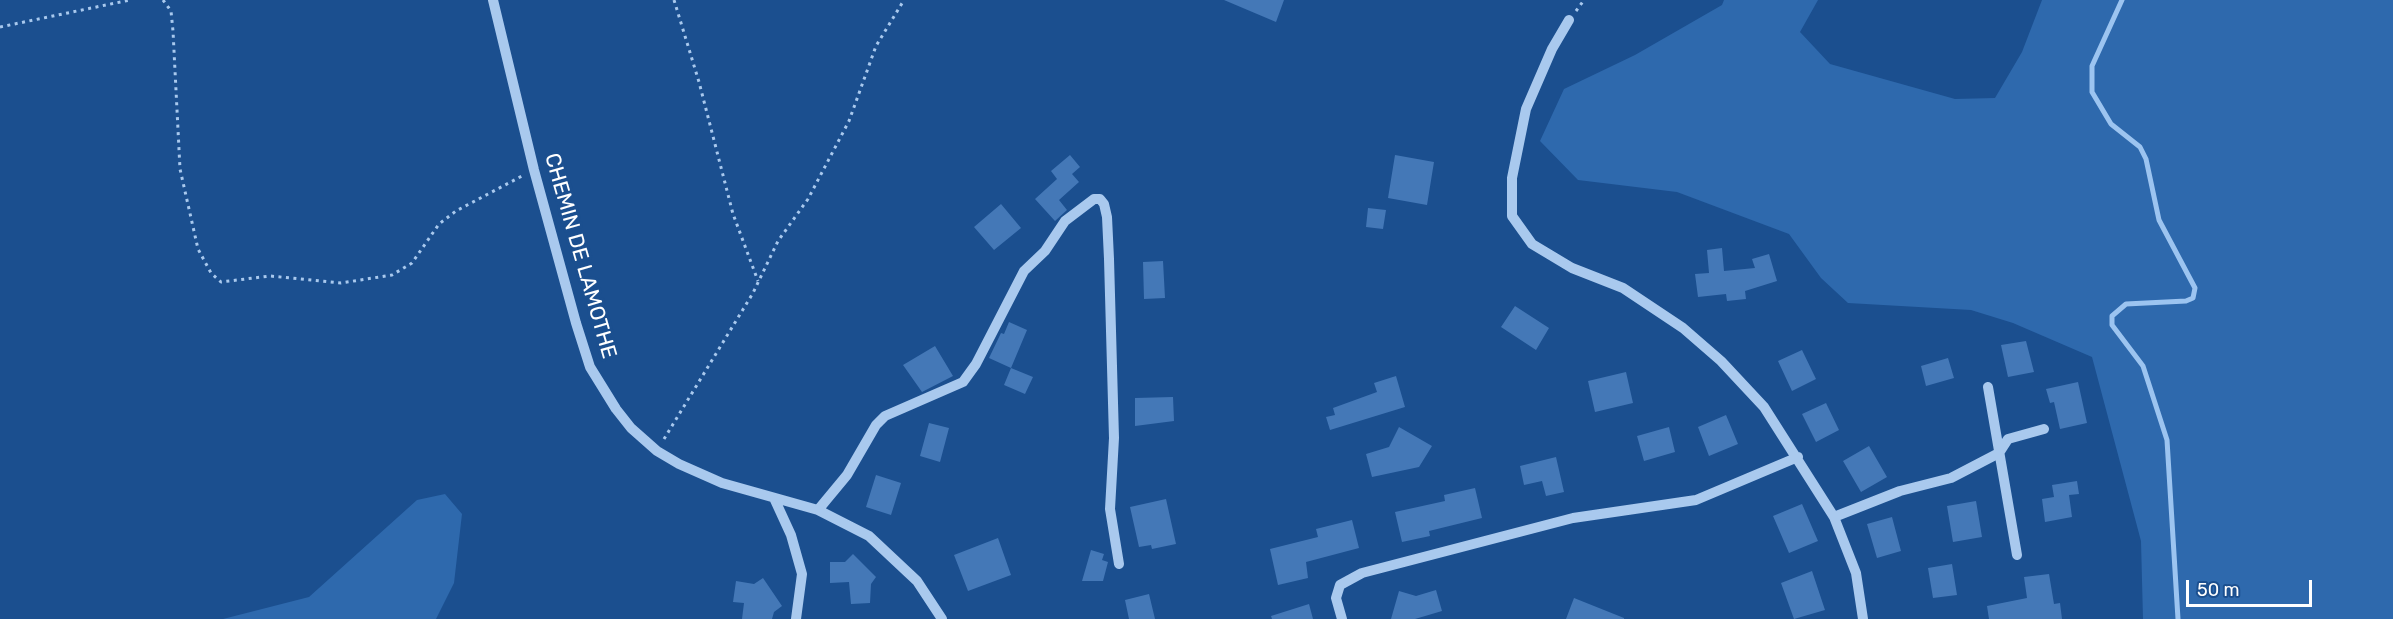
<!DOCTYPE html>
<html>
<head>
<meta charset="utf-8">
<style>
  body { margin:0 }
  #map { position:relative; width:2393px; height:619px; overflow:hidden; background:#1b4f8f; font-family:Rubik,sans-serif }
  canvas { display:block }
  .scale { position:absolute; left:2186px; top:580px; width:126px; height:27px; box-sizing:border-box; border:3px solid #fff; border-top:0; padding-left:8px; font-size:18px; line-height:21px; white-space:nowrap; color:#fff; -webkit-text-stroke:4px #1b4f8f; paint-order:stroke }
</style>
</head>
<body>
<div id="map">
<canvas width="2393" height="619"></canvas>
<div class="scale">50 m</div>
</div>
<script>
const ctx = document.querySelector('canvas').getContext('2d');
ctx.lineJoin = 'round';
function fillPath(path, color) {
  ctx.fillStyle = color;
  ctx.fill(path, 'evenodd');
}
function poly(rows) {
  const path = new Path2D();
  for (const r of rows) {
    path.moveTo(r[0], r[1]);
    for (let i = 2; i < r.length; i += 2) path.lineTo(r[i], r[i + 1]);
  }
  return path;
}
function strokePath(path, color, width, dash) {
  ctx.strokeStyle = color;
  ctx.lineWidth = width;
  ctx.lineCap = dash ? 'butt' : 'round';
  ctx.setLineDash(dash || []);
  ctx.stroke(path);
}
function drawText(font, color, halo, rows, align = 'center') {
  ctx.font = font + ' Rubik,sans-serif';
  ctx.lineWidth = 6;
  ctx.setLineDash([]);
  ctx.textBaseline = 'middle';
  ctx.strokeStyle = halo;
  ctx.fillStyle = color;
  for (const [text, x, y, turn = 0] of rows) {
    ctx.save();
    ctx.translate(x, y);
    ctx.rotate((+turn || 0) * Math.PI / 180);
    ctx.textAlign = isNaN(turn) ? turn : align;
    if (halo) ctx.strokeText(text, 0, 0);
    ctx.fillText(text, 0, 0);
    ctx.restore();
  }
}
const green = poly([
  [1724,0,1818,0,1800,32,1830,64,1955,99,1995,98,2022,52,2042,0,2393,0,2393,619,2143,619,2141,541,2092,357,2013,323,1971,310,1848,303,1821,278,1789,234,1677,192,1578,180,1540,141,1564,89,1635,55,1722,5],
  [445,494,462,514,454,583,436,619,223,619,309,597,417,500]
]);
const stream = poly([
  [2122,0,2092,66,2092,92,2111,124,2140,147,2146,159,2159,220,2195,288,2193,298,2186,301,2126,304,2112,316,2112,325,2143,366,2167,440,2178,619]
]);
const building = poly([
  [1224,0,1284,0,1276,22],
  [1070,155,1080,167,1072,174,1079,182,1059,200,1067,210,1055,221,1035,199,1057,179,1051,171],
  [1395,155,1434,162,1427,205,1388,198],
  [1001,204,1021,228,994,250,974,227],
  [1368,208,1386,210,1383,229,1366,227],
  [1722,248,1724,271,1755,268,1752,259,1769,254,1777,281,1745,291,1746,299,1727,301,1726,294,1698,297,1695,274,1709,273,1707,250],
  [1163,261,1165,298,1144,299,1143,262],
  [1515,306,1549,328,1536,350,1501,327],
  [1009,322,1027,330,1011,368,989,358,1001,333,1004,334],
  [2026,341,2034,372,2008,377,2001,345],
  [935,346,953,376,922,392,903,365],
  [1802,350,1816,379,1792,391,1778,361],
  [1948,358,1954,378,1926,386,1921,366],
  [1011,368,1033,377,1025,394,1004,385],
  [1626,372,1633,403,1595,412,1588,381],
  [1396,376,1405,407,1330,430,1326,417,1335,415,1333,408,1377,392,1374,383],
  [2078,382,2087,423,2060,429,2054,402,2050,403,2046,389],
  [1173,397,1174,421,1135,426,1135,398],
  [1826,403,1839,430,1816,442,1802,414],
  [1726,415,1738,444,1709,456,1698,427],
  [929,423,949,428,940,462,920,456],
  [1399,427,1432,446,1419,467,1372,477,1366,454,1389,447],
  [1669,427,1675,452,1644,461,1637,436],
  [1869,446,1887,477,1861,492,1843,461],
  [1556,457,1564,492,1546,496,1542,481,1524,485,1520,466],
  [876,475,901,483,891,515,866,507],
  [2077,481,2079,494,2069,495,2072,517,2045,522,2042,499,2054,497,2052,485],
  [1475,488,1482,518,1429,531,1430,536,1402,542,1395,512,1445,501,1444,495],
  [1166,499,1176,544,1152,549,1151,545,1139,547,1130,507],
  [1976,501,1982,537,1953,542,1947,506],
  [1802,504,1818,541,1789,553,1773,516],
  [1892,517,1901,551,1877,558,1867,524],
  [1352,520,1359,548,1306,562,1308,578,1278,585,1270,549,1318,537,1316,529],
  [998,538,1011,575,968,591,954,555],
  [1091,550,1104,554,1102,560,1108,562,1103,581,1082,581],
  [853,554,876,577,871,584,870,603,851,604,849,582,830,583,830,562,845,562],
  [1952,564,1957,595,1933,598,1928,568],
  [1812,571,1825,610,1794,619,1781,583],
  [2049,574,2054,604,2060,603,2062,619,1989,619,1987,606,2027,598,2024,577],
  [763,578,782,606,774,612,772,619,742,619,744,603,733,602,736,581,754,584],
  [1436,590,1442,611,1415,619,1391,619,1399,591,1416,596],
  [1149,594,1155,619,1129,619,1125,600],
  [1574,598,1624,618,1624,619,1566,619],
  [1309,604,1313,619,1272,619,1271,616]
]);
const path = poly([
  [163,0,171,11,173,31,180,169,198,249,211,273,221,282,270,276,341,283,392,275,412,263,439,224,456,211,522,176],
  [674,0,699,82,733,214,758,281],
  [1576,11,1584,0],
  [0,27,130,0],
  [664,439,753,293,778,241,808,199,849,121,876,46,904,0]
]);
const minor = poly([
  [493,0,534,170,576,323,590,367,616,409,631,428,657,451,679,464,722,483,818,510,869,536,917,581,942,619],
  [1569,20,1552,49,1526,109,1512,178,1512,216,1532,244,1572,268,1623,288,1683,328,1721,361,1764,407,1834,517,1856,573,1863,619],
  [1988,387,2017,555],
  [774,498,791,535,802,574,796,619],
  [818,510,847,475,876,425,885,416,963,382,976,364,1024,271,1045,251,1065,221,1094,199,1100,199,1104,204,1107,217,1109,259,1114,438,1110,509,1119,564],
  [1834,517,1900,491,1951,478,1999,453,2008,439,2044,429],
  [1342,619,1336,598,1340,585,1362,573,1573,518,1696,500,1798,457]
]);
const streetNames = [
  ["CHEMIN DE LAMOTHE",580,256,74]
];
fillPath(green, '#2e69ad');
strokePath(stream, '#9cc4f0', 5);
fillPath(building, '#4478b7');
strokePath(path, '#a9c9ee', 3, [3, 4.5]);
strokePath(minor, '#a9c9ee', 10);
drawText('21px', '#fff', '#1b4f8f', streetNames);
</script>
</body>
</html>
